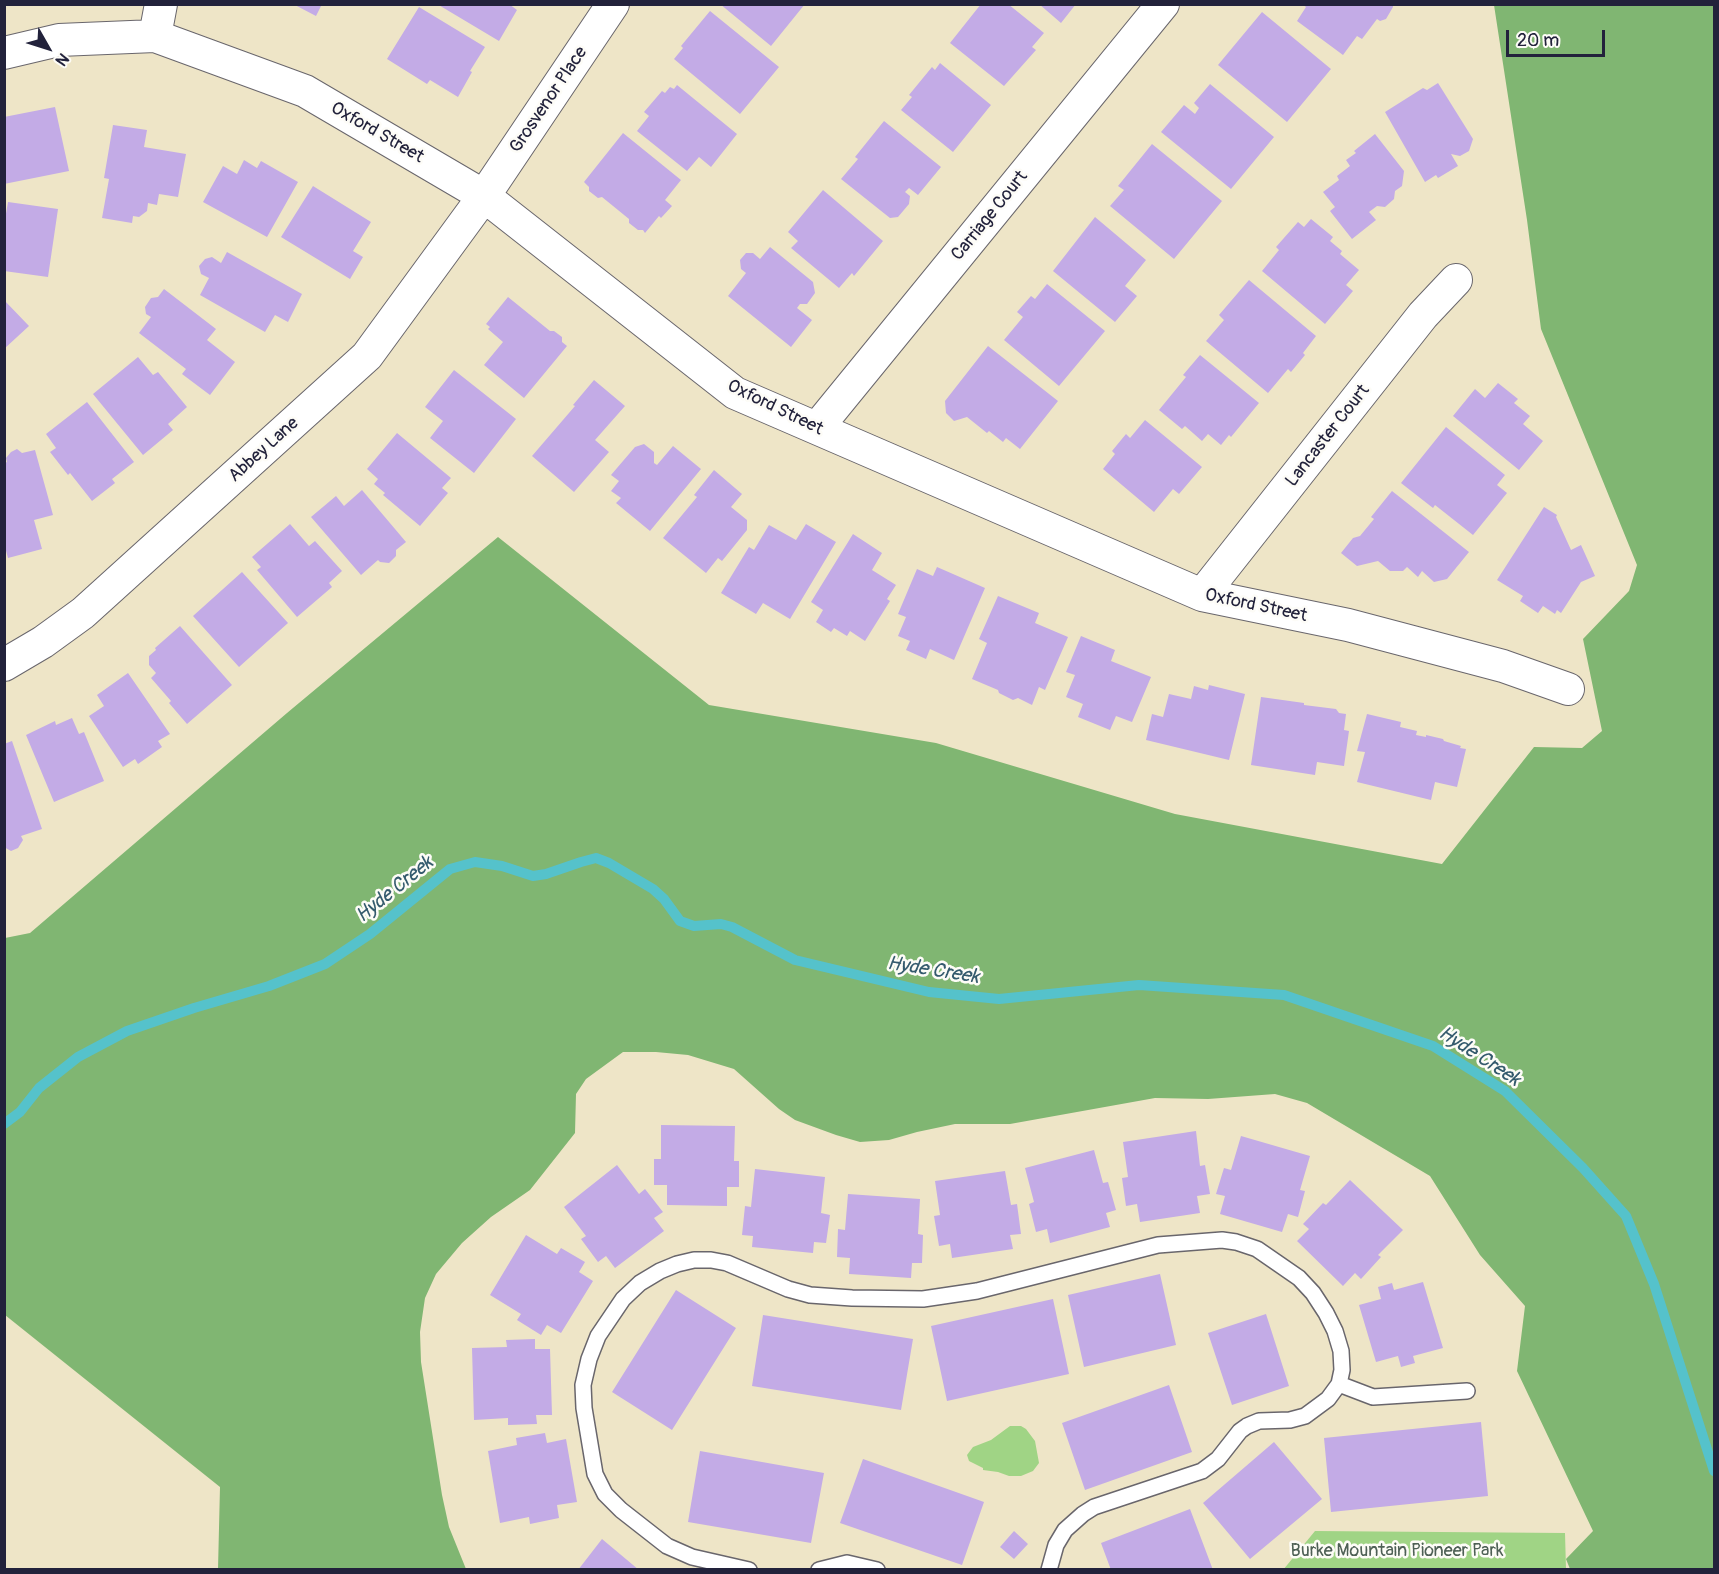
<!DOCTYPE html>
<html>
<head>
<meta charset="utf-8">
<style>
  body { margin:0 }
  #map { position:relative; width:1719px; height:1574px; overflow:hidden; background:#eee5c7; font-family:Pangolin,sans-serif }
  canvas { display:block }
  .frame { position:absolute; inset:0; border:6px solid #22223b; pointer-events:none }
  .north { position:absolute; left:18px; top:18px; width:60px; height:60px; -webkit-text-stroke:4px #fdfcf7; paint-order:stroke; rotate:129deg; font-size:16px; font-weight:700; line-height:24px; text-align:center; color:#22223b }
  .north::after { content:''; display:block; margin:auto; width:21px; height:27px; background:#22223b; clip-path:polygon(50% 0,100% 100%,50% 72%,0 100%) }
  .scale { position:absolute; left:1506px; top:30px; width:99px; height:27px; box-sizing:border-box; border:3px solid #22223b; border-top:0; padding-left:8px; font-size:18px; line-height:21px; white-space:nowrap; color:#22223b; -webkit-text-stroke:4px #fdfcf7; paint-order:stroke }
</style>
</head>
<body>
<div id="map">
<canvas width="1719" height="1574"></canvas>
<div class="frame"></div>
<div class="north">N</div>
<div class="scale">20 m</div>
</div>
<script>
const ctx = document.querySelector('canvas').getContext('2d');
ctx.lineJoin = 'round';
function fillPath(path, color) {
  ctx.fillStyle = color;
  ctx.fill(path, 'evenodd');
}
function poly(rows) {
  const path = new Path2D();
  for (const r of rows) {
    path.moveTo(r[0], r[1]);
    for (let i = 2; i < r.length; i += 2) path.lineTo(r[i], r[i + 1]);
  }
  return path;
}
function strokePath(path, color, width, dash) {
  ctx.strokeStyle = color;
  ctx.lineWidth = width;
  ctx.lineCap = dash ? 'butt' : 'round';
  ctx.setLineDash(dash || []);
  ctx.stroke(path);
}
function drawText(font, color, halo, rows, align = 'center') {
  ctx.font = font + ' Pangolin,sans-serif';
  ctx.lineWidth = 5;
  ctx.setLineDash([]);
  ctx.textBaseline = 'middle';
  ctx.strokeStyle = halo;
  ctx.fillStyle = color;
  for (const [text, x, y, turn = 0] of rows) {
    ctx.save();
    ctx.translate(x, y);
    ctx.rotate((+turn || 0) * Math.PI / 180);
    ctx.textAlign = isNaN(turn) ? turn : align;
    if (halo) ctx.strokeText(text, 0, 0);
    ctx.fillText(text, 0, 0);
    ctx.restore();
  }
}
const green = poly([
  [1010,1426,1021,1426,1026,1429,1035,1441,1039,1463,1033,1471,1021,1476,1009,1476,998,1472,983,1470,983,1468,969,1461,967,1455,973,1447,991,1440],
  [1315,1531,1565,1533,1566,1569,1283,1570]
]);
const forest = poly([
  [1494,5,1714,5,1714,1569,1570,1569,1566,1559,1593,1531,1517,1371,1525,1306,1480,1255,1430,1176,1307,1103,1275,1094,1208,1099,1155,1098,1010,1124,955,1124,917,1132,889,1140,860,1142,836,1135,795,1120,779,1109,734,1069,688,1055,656,1052,623,1052,586,1079,576,1094,575,1133,530,1190,491,1217,462,1243,436,1274,425,1298,420,1332,421,1362,442,1495,449,1527,466,1569,218,1569,220,1487,5,1315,5,938,30,933,287,713,498,537,709,705,936,743,1175,814,1442,864,1534,747,1582,748,1602,731,1583,639,1629,591,1637,565,1541,329,1527,220]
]);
const stream = poly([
  [4,1124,20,1112,39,1088,78,1057,127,1031,194,1008,269,986,325,964,370,934,450,869,475,862,502,866,533,876,546,874,581,862,596,858,609,863,653,889,664,899,680,921,694,926,721,924,732,927,795,960,929,992,999,999,1139,985,1284,995,1433,1046,1505,1091,1583,1168,1626,1216,1654,1284,1714,1471]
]);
const building = poly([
  [293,4,322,4,316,16],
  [437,4,509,4,517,10,499,41],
  [720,4,805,4,771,46],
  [981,4,1008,4,1044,33,1032,47,1036,50,1004,86,950,43],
  [1039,4,1076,4,1061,23],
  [1302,4,1393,4,1393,7,1386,19,1380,21,1377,19,1362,39,1357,36,1343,55,1297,21,1306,7],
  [419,7,485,47,470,71,472,72,458,97,430,80,427,84,387,59],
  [710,11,779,67,740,114,674,59,683,48,681,46],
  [1262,12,1331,69,1287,122,1218,65],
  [940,63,991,105,953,152,901,110,912,97,909,95,932,67,935,70],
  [1438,83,1473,139,1469,151,1460,156,1451,154,1458,166,1438,178,1436,175,1425,182,1385,112,1423,88,1427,90],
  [1210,84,1274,137,1231,189,1161,132,1184,105,1195,114,1199,108,1194,103],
  [677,85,737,134,711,167,699,157,687,171,637,131,649,116,644,112,662,91,665,93,670,87,674,89],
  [55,107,69,171,4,184,4,117],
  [884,121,941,167,918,195,909,188,905,192,910,196,909,204,898,217,890,218,841,179,858,159,855,157],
  [113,125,147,130,144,147,186,154,178,197,159,194,157,205,148,203,147,211,139,217,133,216,132,223,102,218,109,179,104,178],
  [623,133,681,180,665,200,672,206,661,218,659,216,645,233,643,230,638,230,629,223,629,219,602,197,598,198,589,191,589,187,584,182],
  [1375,134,1404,171,1402,186,1395,191,1394,199,1385,207,1377,206,1369,212,1376,220,1352,239,1330,211,1335,207,1323,192,1339,180,1337,176,1350,166,1346,160,1356,153,1354,151],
  [1152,144,1222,201,1174,259,1110,206,1124,190,1118,186],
  [244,160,257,168,261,161,298,182,267,237,203,202,223,166,237,174],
  [313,186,371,222,353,251,363,257,350,279,281,237],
  [823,190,883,241,854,276,852,273,839,288,791,248,798,241,788,232],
  [8,202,58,209,48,277,4,271,4,225],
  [1095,217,1146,260,1125,286,1137,296,1115,322,1053,271],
  [1311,219,1333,237,1330,241,1342,251,1340,254,1359,270,1346,285,1353,291,1325,324,1262,271,1279,250,1276,247,1298,222,1304,227],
  [770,247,813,282,815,293,807,304,800,304,797,308,812,320,791,347,728,296,746,273,741,269,740,260,746,253,753,253,760,259],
  [227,252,302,294,288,322,275,315,265,332,200,295,209,278,201,274,199,266,205,259,212,257,221,263],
  [1249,280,1316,336,1303,353,1305,355,1291,372,1288,369,1268,393,1206,341,1224,320,1219,315],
  [1047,284,1105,331,1059,386,1004,340,1023,317,1017,312,1031,296,1035,299],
  [164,289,216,329,207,340,235,362,210,395,182,374,186,369,139,333,151,317,146,314,145,307,151,298,158,297],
  [508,297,550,331,554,331,562,337,562,342,567,346,524,398,484,365,503,342,488,329,490,327,486,324],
  [4,300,29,326,4,349],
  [988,346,1058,401,1020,449,1006,438,1003,442,989,431,987,433,967,417,954,421,946,413,945,401],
  [1200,355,1259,403,1231,437,1229,435,1221,445,1208,434,1202,441,1185,426,1182,429,1159,410,1186,377,1183,375],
  [138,357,153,375,158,372,187,407,168,424,173,430,143,455,93,394],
  [454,370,516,419,474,473,430,438,443,421,425,407],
  [594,380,625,406,595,440,609,452,574,492,532,456,575,406,573,405],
  [1498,383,1518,399,1514,403,1530,416,1523,424,1543,441,1519,470,1453,416,1475,389,1485,398],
  [87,402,134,462,112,479,115,483,92,501,70,473,68,475,50,452,56,448,46,434],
  [1145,420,1202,467,1179,494,1173,489,1154,512,1103,469,1115,454,1112,451,1126,434,1130,438],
  [1446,427,1505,475,1497,485,1507,493,1473,535,1435,505,1433,508,1401,483],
  [397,433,451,478,442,488,448,493,420,526,383,495,385,493,374,484,378,479,367,469],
  [644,444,654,452,654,463,657,465,673,446,701,469,650,531,616,503,621,498,611,491,619,481,611,475,635,447],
  [17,449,22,453,35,450,53,515,34,520,42,549,8,558,5,547,5,463,7,462,6,458,11,452],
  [714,470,742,494,731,507,747,520,747,530,722,561,718,558,706,573,663,538,697,497,694,495],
  [362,490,406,542,396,550,396,556,389,563,380,562,378,560,361,575,311,517,336,496,344,506],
  [1392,491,1469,552,1447,579,1434,582,1422,571,1418,577,1407,567,1403,571,1390,571,1378,561,1357,566,1341,553,1353,538,1360,536,1374,519,1371,517],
  [1544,507,1557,515,1556,517,1571,550,1581,545,1595,576,1581,582,1561,613,1557,610,1555,614,1543,606,1538,613,1520,601,1523,596,1497,580],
  [290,524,309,546,315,541,342,571,329,583,332,587,297,617,257,570,261,567,252,557],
  [806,524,836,542,790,619,763,603,756,614,721,593,749,547,754,550,769,525,796,540],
  [853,534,882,553,872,570,896,585,887,599,890,601,865,641,850,631,847,636,834,628,831,632,816,622,823,610,811,602],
  [937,567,985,588,954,660,930,649,926,659,906,650,910,641,898,636,906,617,898,614,917,569,933,576],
  [242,572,288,623,239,667,193,616],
  [998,596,1039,613,1035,623,1068,637,1045,690,1039,687,1032,705,1018,698,1013,700,999,693,998,690,972,679,987,643,979,639],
  [180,626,232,685,187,724,169,703,171,701,151,678,156,673,149,665,149,656,156,650,155,648],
  [1081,636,1115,650,1111,661,1151,677,1132,722,1116,716,1110,730,1078,717,1083,704,1066,697,1075,675,1066,672],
  [128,673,170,734,158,741,162,747,138,764,135,759,123,767,89,716,104,706,97,695],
  [1209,685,1245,694,1229,760,1146,740,1152,714,1163,717,1169,694,1191,699,1194,686,1208,690],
  [1261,697,1304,703,1304,705,1336,709,1339,713,1346,714,1344,730,1349,731,1344,766,1317,762,1315,775,1251,765],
  [1367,714,1401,722,1400,727,1417,731,1416,735,1426,737,1426,735,1443,739,1444,741,1461,746,1460,748,1466,749,1457,787,1435,782,1431,800,1357,782,1365,752,1357,751],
  [72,718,79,734,84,732,104,781,54,802,26,735,55,721,56,725],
  [12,741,42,829,21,836,23,840,18,848,11,851,4,847,4,744],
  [661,1125,735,1126,734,1161,739,1161,739,1187,727,1187,727,1206,667,1205,667,1185,654,1185,654,1159,661,1159],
  [1196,1131,1200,1166,1205,1165,1210,1194,1197,1196,1200,1213,1140,1222,1137,1204,1126,1206,1122,1178,1128,1177,1123,1142],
  [1241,1136,1310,1156,1300,1190,1305,1191,1298,1217,1288,1214,1282,1232,1220,1214,1225,1196,1216,1194,1224,1168,1231,1170],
  [1094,1150,1103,1183,1108,1182,1116,1210,1106,1213,1110,1227,1050,1243,1047,1229,1036,1232,1029,1204,1034,1202,1025,1168],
  [617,1165,639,1194,645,1189,663,1212,654,1218,664,1231,615,1268,606,1256,598,1262,581,1239,586,1236,564,1207],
  [755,1169,825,1177,821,1213,830,1215,826,1243,814,1242,813,1253,752,1247,753,1236,742,1235,745,1206,751,1207],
  [1005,1171,1011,1205,1017,1204,1021,1234,1010,1235,1013,1249,952,1258,950,1244,939,1246,934,1216,940,1215,935,1181],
  [1350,1180,1403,1230,1378,1255,1381,1257,1361,1279,1355,1273,1343,1286,1297,1241,1309,1229,1303,1224,1323,1203,1326,1205],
  [848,1194,920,1199,918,1234,923,1235,922,1263,912,1263,911,1278,849,1274,850,1258,837,1257,838,1229,845,1230],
  [526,1235,557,1254,561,1248,585,1262,579,1272,593,1281,561,1333,547,1325,541,1335,517,1320,521,1314,490,1295],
  [1160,1274,1176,1345,1084,1367,1068,1295],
  [1423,1282,1443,1348,1413,1356,1415,1363,1401,1367,1398,1356,1376,1362,1359,1305,1381,1299,1378,1287,1392,1283,1394,1290],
  [676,1290,736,1328,672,1430,612,1392],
  [1053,1299,1069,1374,947,1401,931,1326],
  [1266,1314,1289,1386,1232,1405,1208,1333],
  [763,1315,913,1339,901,1410,752,1386],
  [535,1339,535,1349,550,1349,552,1415,536,1415,537,1424,508,1425,508,1418,474,1420,472,1348,507,1347,506,1340],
  [1169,1385,1192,1452,1085,1490,1062,1423],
  [1481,1422,1488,1496,1331,1512,1324,1438],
  [545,1433,547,1443,566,1439,577,1502,557,1505,559,1518,530,1524,529,1517,500,1523,488,1451,517,1445,516,1438],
  [1274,1442,1322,1499,1250,1559,1203,1503],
  [700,1451,824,1473,811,1543,688,1522],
  [863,1459,984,1502,962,1565,840,1523],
  [1190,1509,1213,1570,1111,1570,1101,1543],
  [1014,1531,1028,1544,1014,1559,1000,1547],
  [602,1539,639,1570,578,1570]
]);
const service = poly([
  [1339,1384,1373,1397,1467,1391],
  [749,1570,692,1557,667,1546,621,1510,605,1494,595,1474,584,1408,583,1385,589,1359,598,1336,623,1299,640,1283,660,1271,677,1264,694,1260,711,1260,727,1263,788,1289,810,1295,852,1298,923,1299,977,1291,1158,1245,1222,1240,1236,1242,1257,1249,1299,1278,1313,1293,1326,1313,1335,1331,1341,1351,1342,1370,1339,1384,1328,1399,1305,1416,1290,1420,1259,1421,1247,1426,1240,1431,1218,1459,1202,1471,1094,1507,1083,1514,1065,1530,1056,1545,1049,1570],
  [819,1570,847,1563,877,1570]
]);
const minor = poly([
  [155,36,161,4],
  [4,53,59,40,155,36,305,91,484,196,735,393,1202,595,1348,625,1503,666,1568,689],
  [817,428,1163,4],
  [1202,595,1423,315,1456,280],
  [4,665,43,642,83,613,367,356,484,196,613,4]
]);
const streetNames = [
  ["Grosvenor Place",549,100,-56],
  ["Oxford Street",377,133,30],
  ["Carriage Court",990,216,-51],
  ["Oxford Street",775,408,26],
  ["Lancaster Court",1328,436,-52],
  ["Abbey Lane",264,450,-42],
  ["Oxford Street",1256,606,12]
];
const parkNames = [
  ["Burke Mountain Pioneer Park",1397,1551]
];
const waterNames = [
  ["Hyde Creek",395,890,-39],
  ["Hyde Creek",933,971,9],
  ["Hyde Creek",1479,1057,33]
];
fillPath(green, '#a0d485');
fillPath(forest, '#80b672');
strokePath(stream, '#55c2cb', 10);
fillPath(building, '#c3abe6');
strokePath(service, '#69666c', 18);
strokePath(minor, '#69666c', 34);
strokePath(service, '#fff', 15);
strokePath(minor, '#fff', 32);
drawText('18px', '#22223b', '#fdfcf7', streetNames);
drawText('18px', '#4e6055', '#fdfcf7', parkNames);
drawText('italic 20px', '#345a6d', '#fdfcf7', waterNames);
</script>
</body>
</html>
